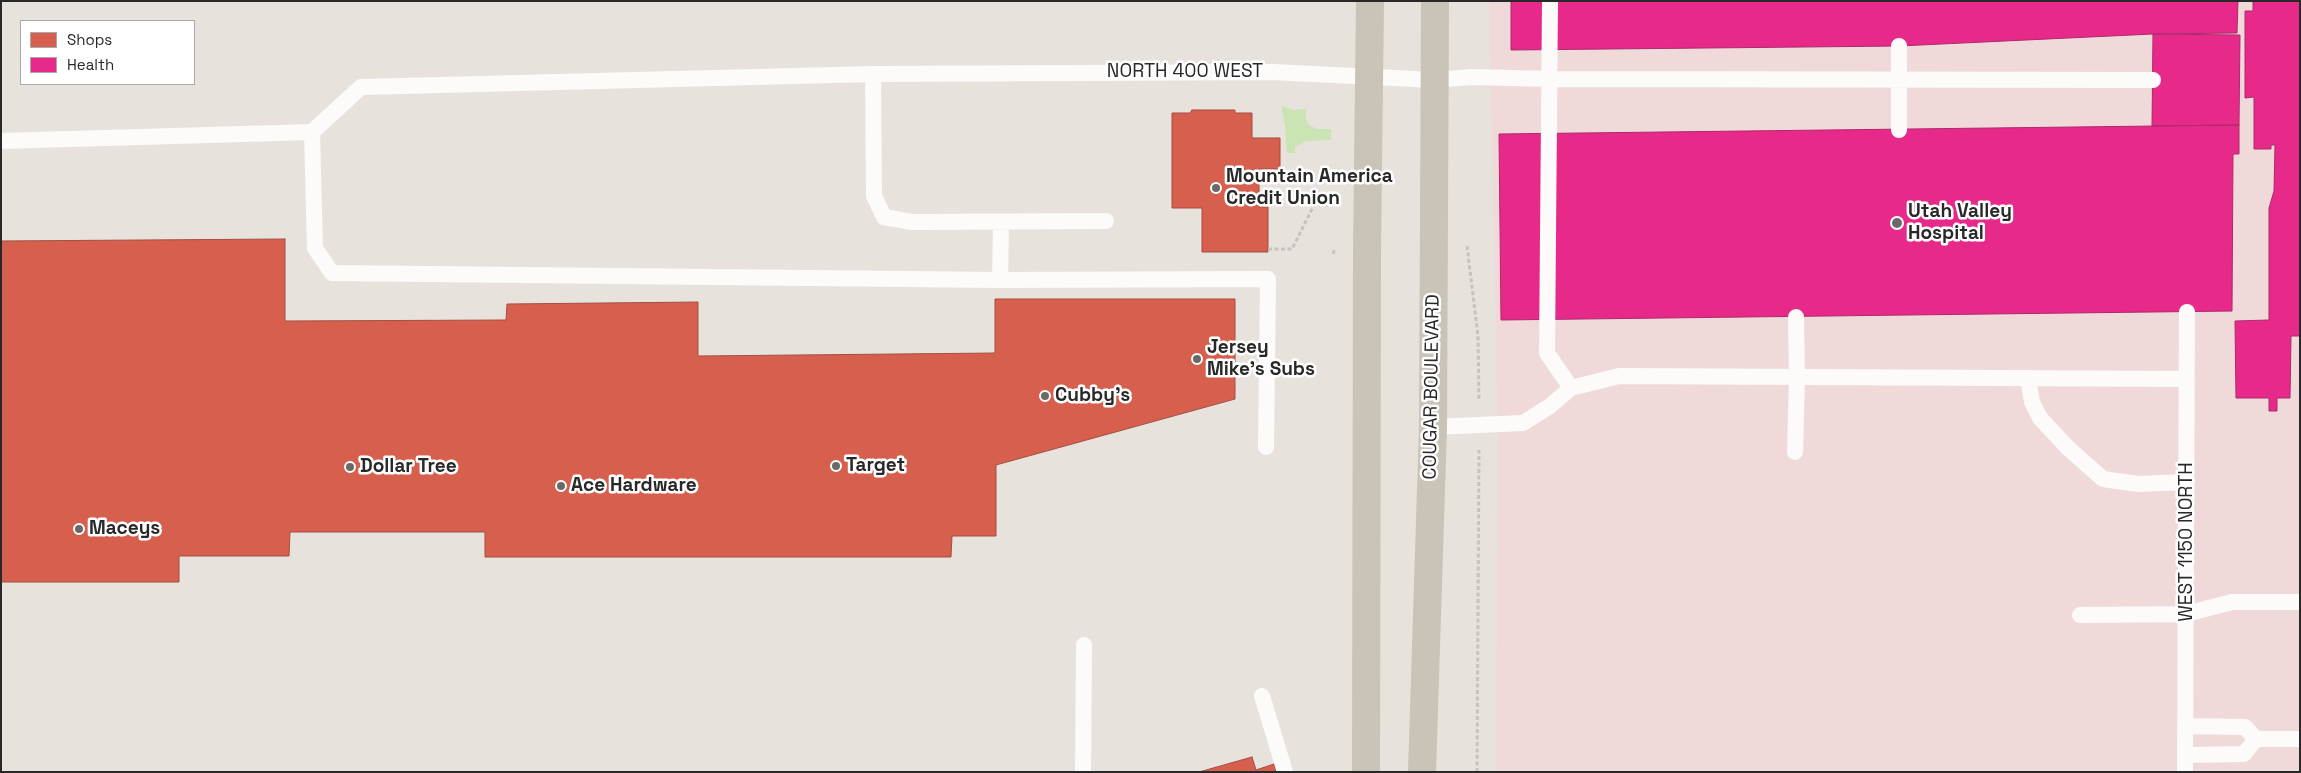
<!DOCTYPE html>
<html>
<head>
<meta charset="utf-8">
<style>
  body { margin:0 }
  #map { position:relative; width:2301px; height:773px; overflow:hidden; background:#e8e2dc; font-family:"Space Grotesk",sans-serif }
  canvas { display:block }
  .frame { position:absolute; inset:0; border:2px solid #282828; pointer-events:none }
  .legend { position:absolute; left:20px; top:20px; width:175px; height:65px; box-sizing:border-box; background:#fff; border:1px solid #a9a9a9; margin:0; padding:6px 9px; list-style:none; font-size:15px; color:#282828 }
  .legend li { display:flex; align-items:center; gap:10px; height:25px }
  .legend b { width:25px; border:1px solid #a9a9a9 }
</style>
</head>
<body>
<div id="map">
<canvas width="2301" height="773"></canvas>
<div class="frame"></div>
<ul class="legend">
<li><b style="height:14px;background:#d6604d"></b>Shops</li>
<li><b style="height:14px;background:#e7298a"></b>Health</li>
</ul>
</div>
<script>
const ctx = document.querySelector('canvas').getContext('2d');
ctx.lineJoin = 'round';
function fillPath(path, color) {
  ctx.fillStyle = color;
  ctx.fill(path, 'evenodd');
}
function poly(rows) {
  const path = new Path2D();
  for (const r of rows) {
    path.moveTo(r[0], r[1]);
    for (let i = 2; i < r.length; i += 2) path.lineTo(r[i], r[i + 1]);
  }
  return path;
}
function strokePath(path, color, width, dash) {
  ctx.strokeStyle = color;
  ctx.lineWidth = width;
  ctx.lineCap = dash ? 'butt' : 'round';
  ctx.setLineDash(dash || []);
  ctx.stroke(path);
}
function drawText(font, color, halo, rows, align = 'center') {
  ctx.font = font + ' "Space Grotesk",sans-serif';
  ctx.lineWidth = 5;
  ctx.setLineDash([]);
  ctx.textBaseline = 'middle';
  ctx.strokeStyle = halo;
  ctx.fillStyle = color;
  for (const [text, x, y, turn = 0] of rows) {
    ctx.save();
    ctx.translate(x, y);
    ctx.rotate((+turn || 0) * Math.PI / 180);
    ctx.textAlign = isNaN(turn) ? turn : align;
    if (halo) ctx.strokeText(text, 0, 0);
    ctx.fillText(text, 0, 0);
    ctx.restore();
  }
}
const medical = poly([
  [1489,1,2300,1,2300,772,1496,772,1498,446]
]);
const green = poly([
  [1281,106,1295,110,1306,109,1306,119,1309,125,1317,129,1331,129,1331,140,1306,141,1295,147,1295,153,1287,153,1285,125]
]);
const shops = poly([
  [1192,110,1235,110,1235,113,1252,113,1252,138,1280,138,1280,169,1259,169,1259,207,1268,207,1268,252,1202,252,1202,208,1172,208,1172,113,1190,113,1192,110],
  [285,239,285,321,506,320,507,304,698,302,698,356,995,353,995,299,1235,299,1235,399,996,465,996,536,952,536,951,557,485,557,485,532,290,532,289,556,179,556,179,582,1,582,1,241,285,239],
  [1252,757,1256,770,1274,764,1276,772,1199,772,1252,757]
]);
const health = poly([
  [1511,1,2238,1,2237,33,2153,34,1899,46,1511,50,1511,1],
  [2253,1,2300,1,2300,336,2291,336,2290,398,2277,398,2277,411,2269,411,2269,398,2236,398,2235,321,2269,320,2269,208,2274,191,2275,145,2271,145,2271,149,2254,149,2254,97,2245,98,2245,11,2253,11,2253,1],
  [2153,34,2240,35,2239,125,2152,126,2153,34],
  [2239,125,2239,154,2233,154,2232,311,1501,320,1499,134,2239,125]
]);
const path = poly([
  [1467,246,1478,336,1479,401],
  [1268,249,1292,249,1314,205,1333,205],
  [1333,254,1335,248],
  [1477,772,1479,450]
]);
const service = poly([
  [873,74,874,196,884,217,912,222,1106,221],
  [1899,130,1899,46],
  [312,132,315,248,332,273,1000,280,1268,279,1266,447],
  [1,141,312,132,361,87,873,74,1273,72,1434,80,1472,77,1550,79,2153,80],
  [1000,280,1001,222],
  [2028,378,2032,402,2040,418,2068,448,2103,479,2138,484,2187,482],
  [1571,388,1619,376,2187,379],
  [1433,427,1523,423,1550,406,1571,388,1547,353,1550,1],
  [1795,452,1797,377,1796,317],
  [2080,615,2186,614,2232,602,2300,602],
  [1262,696,1285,772],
  [2186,726,2245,727,2256,739,2300,739],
  [2185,755,2244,754,2256,739],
  [1083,772,1084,645],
  [2185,772,2187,312]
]);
const primary = poly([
  [1366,772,1367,251,1370,1],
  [1422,772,1433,427,1435,1]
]);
const markers = [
  [1216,188,5,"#6b6967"],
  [1897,223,6,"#6b6967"],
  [1197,359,5,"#6b6967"],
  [1045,396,5,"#6b6967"],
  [836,466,5,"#6b6967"],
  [350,467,5,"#6b6967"],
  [561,486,5,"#6b6967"],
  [79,529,5,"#6b6967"]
];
const streetNames = [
  ["NORTH 400 WEST",1185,72],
  ["COUGAR BOULEVARD",1432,387,-89],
  ["WEST 1150 NORTH",2187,542,-90]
];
const poiNames = [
  ["Mountain America",1226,177],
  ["Credit Union",1226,199],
  ["Utah Valley",1908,212],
  ["Hospital",1908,234],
  ["Jersey",1207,348],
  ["Mike's Subs",1207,370],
  ["Cubby's",1055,396],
  ["Target",846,466],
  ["Dollar Tree",360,467],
  ["Ace Hardware",571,486],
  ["Maceys",89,529]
];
fillPath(medical, '#efdad9');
fillPath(green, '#cae4b3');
fillPath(shops, '#d6604d');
strokePath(shops, '#a24f42', 1);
fillPath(health, '#e7298a');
strokePath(health, '#ae296d', 1);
strokePath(path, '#c4c3c3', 3, [4, 2.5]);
strokePath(service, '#fcfbfa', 16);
strokePath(primary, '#cac3b7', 28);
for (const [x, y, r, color] of markers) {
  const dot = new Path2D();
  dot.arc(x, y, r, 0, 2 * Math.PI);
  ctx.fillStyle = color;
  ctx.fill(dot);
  strokePath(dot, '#fff', 2);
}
drawText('19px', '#282828', '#fff', streetNames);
drawText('bold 19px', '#282828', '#fff', poiNames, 'left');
</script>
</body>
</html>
